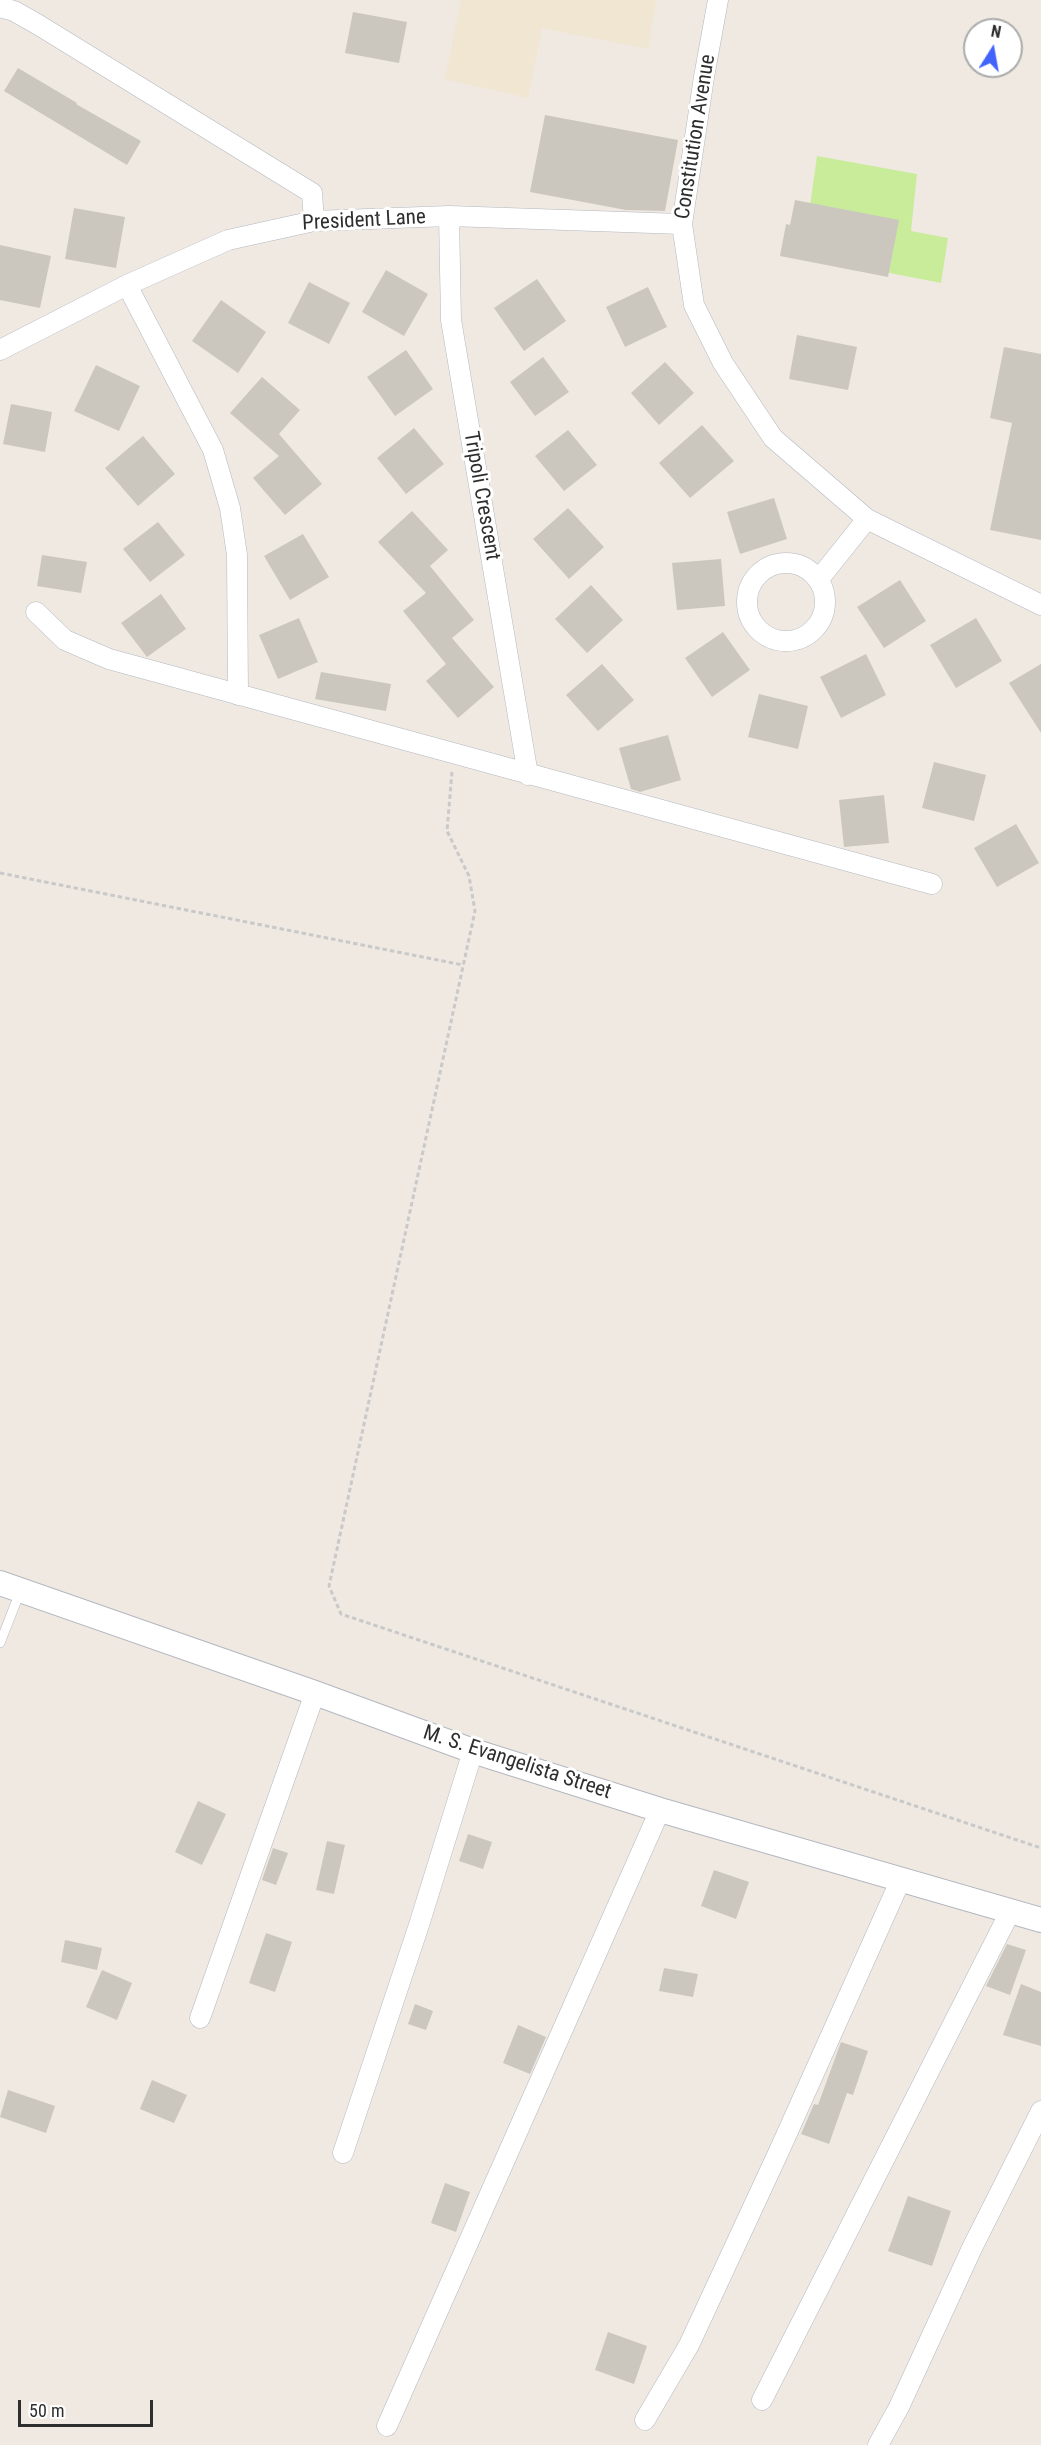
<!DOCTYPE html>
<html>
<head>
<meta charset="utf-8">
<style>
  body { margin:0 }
  #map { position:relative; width:1041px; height:2445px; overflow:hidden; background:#efe9e1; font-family:"Roboto Condensed",sans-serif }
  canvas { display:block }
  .north { position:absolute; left:963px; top:18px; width:60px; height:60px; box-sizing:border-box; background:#fff; border:2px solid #ababab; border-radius:50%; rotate:11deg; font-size:16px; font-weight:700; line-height:24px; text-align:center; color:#2e2e2e }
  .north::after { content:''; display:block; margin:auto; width:21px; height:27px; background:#4264fb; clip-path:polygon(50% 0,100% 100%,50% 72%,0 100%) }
  .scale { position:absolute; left:18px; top:2400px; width:135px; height:27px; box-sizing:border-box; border:3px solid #2e2e2e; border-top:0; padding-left:8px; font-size:18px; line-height:21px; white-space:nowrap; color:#2e2e2e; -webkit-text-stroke:4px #fff; paint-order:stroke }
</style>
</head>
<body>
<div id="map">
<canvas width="1041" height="2445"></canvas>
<div class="north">N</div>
<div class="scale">50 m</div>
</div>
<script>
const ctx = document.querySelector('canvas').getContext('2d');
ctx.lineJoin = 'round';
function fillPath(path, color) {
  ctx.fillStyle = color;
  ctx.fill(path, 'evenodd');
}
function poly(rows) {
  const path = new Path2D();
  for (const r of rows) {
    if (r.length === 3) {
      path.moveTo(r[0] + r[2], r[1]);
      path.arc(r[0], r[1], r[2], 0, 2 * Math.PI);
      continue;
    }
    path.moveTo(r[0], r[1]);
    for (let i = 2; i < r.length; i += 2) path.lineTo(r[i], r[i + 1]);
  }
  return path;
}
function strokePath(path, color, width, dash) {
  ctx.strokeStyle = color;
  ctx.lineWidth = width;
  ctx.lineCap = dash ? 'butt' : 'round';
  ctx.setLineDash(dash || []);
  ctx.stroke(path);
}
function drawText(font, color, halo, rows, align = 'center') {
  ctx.font = font + ' "Roboto Condensed",sans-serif';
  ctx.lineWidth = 6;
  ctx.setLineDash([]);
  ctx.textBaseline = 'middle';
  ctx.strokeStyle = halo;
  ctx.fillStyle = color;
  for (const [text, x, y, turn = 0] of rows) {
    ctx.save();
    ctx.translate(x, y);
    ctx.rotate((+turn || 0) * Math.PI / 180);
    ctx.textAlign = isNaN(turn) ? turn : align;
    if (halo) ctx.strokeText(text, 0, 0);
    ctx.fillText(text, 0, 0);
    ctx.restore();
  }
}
const education = poly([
  [461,0,656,0,648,49,542,28,528,98,445,79]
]);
const pitch = poly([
  [817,156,917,174,911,231,948,238,941,283,803,256]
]);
const building = poly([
  [353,12,407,22,399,63,345,53],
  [18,68,77,103,76,104,141,141,127,165,4,91],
  [545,115,678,140,665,211,626,210,530,192],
  [795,200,899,220,888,277,780,256,786,224,790,225],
  [74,208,125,217,116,268,65,259],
  [0,245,51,256,40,308,0,300],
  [386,270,428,294,404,336,362,312],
  [537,279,566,321,524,351,494,308],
  [309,282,350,303,329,344,288,323],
  [648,287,667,327,625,347,606,307],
  [221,300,266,332,238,373,192,341],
  [797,335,857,347,848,390,789,379],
  [1004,347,1041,354,1041,540,990,530,1012,423,990,418],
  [406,350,433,389,395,416,367,377],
  [543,357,569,392,535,416,510,382],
  [665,362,694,393,659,425,631,393],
  [96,365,140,386,119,431,74,411],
  [262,377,300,410,279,434,322,484,285,515,253,478,279,456,230,413],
  [11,404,52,412,45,452,3,444],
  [702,425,734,461,690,498,659,463],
  [414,428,444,464,406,494,377,458],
  [568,430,597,465,564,491,535,456],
  [143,436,175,474,138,506,105,468],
  [774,498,787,539,740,554,727,512],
  [568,508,604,547,569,579,533,539],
  [412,511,448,550,430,566,474,620,452,638,494,687,458,718,426,681,446,664,403,611,426,593,378,542],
  [158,522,185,555,150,582,123,549],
  [303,534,329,577,290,600,264,556],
  [42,555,87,562,81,593,37,586],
  [721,559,725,606,677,610,672,563],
  [900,580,926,621,884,648,857,607],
  [591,585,623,620,587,653,555,619],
  [161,594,186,629,147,657,121,623],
  [299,618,318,662,278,679,259,635],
  [976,618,1002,661,956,688,930,645],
  [723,632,750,670,712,697,685,658],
  [866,654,886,695,841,718,820,677],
  [602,664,634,700,598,731,566,695],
  [1041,664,1041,733,1009,683],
  [321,672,391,684,386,711,315,699],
  [759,694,808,706,798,749,748,737],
  [668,735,681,780,640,792,631,789,619,748],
  [934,762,986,775,974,821,922,808],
  [884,795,889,843,844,847,839,800],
  [1016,824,1039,863,997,887,974,848],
  [198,1801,226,1814,202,1865,175,1852],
  [468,1834,492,1842,483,1869,459,1861],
  [327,1841,345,1845,334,1894,316,1890],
  [273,1848,288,1853,276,1885,262,1880],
  [714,1870,749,1882,736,1919,701,1906],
  [266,1933,292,1942,275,1992,249,1983],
  [65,1940,102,1948,97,1970,61,1962],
  [1007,1944,1026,1950,1010,1995,986,1986],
  [664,1968,698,1974,693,1997,659,1991],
  [102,1970,132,1983,117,2020,86,2007],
  [1021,1984,1041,1992,1041,2046,1003,2035],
  [415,2004,433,2011,426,2030,408,2024],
  [518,2025,546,2037,530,2074,503,2063],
  [841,2042,868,2051,853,2095,847,2093,829,2144,801,2134,814,2104,818,2105],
  [152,2080,187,2095,174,2123,140,2109],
  [8,2090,55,2106,46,2133,0,2117],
  [445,2183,470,2192,456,2232,431,2223],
  [908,2196,951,2211,932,2266,888,2251],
  [608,2332,647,2346,634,2384,595,2370]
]);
const path = poly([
  [452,772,447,831,469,876,475,911,329,1586,341,1614,1041,1848],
  [0,873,463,965]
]);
const service = poly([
  [0,1643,20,1592]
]);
const minor = poly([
  [718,0,704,77,682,224,694,305,723,363,773,438,867,519,1041,605],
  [0,7,14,11,37,24,312,193,314,221],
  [449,216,451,320,528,775],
  [127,285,213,450,230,508,237,555,238,695],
  [0,350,127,285,228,240,314,221,449,216,682,224],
  [786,602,39],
  [819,579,867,519],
  [36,612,65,640,109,659,932,884],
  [200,2018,315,1693],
  [343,2153,419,1925,473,1751],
  [762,2400,1011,1910],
  [645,2420,689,2345,780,2149,901,1879],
  [387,2426,660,1810],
  [878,2445,899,2407,972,2248,1041,2111]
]);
const tertiary = poly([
  [0,1583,315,1693,473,1751,660,1810,1041,1920]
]);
const streetNames = [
  ["Constitution Avenue",696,137,-81],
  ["President Lane",364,221,-3],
  ["Tripoli Crescent",481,496,80],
  ["M. S. Evangelista Street",517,1763,18]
];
fillPath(education, '#f0e6d1');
fillPath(pitch, '#c9ec9a');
fillPath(building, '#cbc7bf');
strokePath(service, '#b4b7c1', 10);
strokePath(minor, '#b4b7c1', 21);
strokePath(tertiary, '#b4b7c1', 26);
strokePath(path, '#c9c9c9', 3, [4.5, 3]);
strokePath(service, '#fff', 9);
strokePath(minor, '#fff', 20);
strokePath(tertiary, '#fff', 24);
drawText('21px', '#2e2e2e', '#fff', streetNames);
</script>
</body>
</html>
